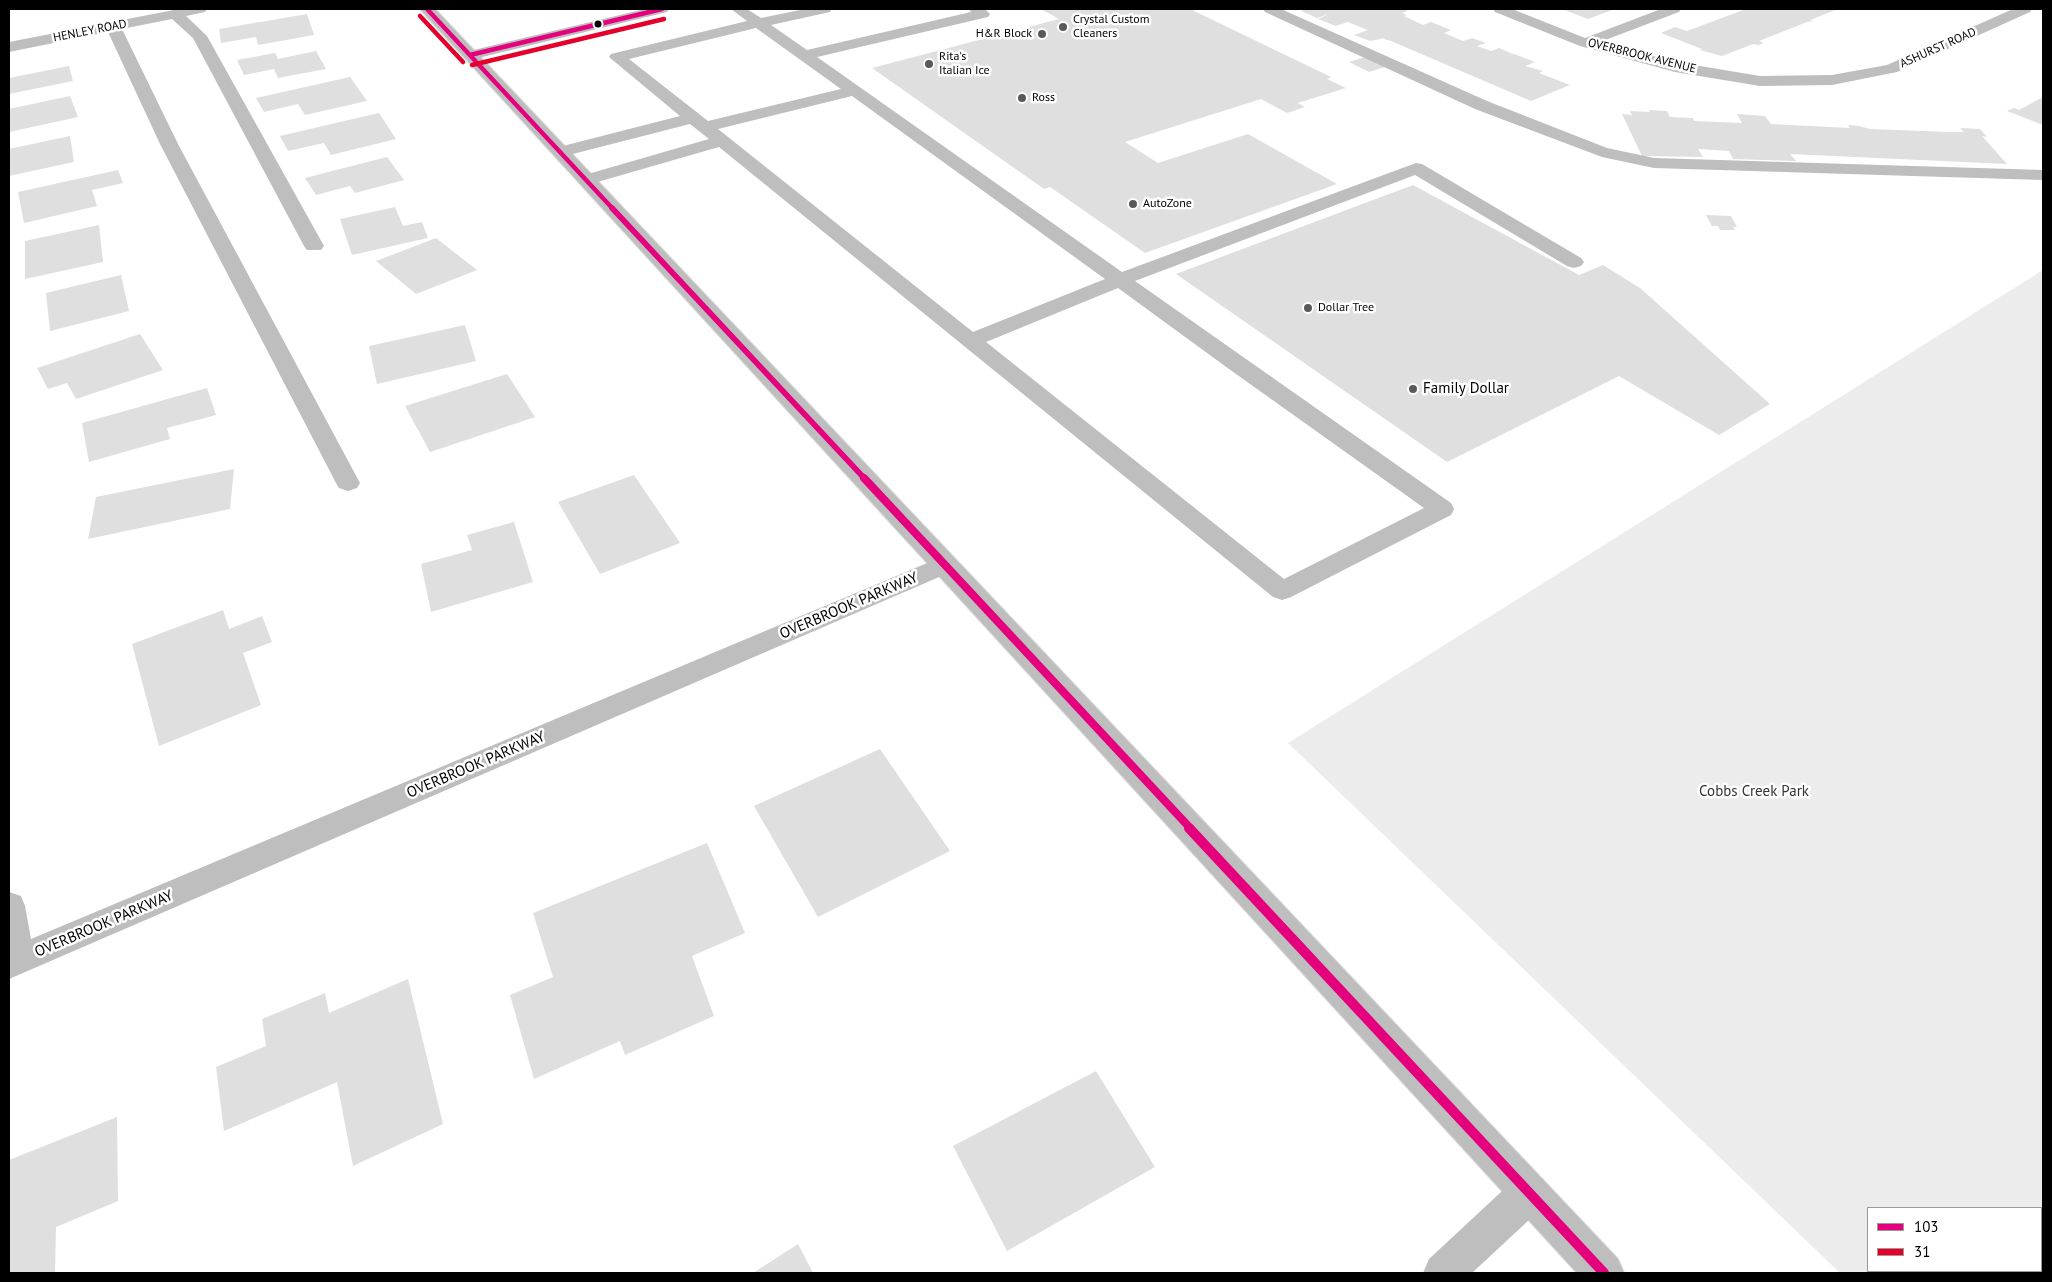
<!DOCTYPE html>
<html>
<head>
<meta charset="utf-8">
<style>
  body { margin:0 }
  #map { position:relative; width:2052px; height:1282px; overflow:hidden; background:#fff; font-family:"PT Sans",sans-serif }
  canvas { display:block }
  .frame { position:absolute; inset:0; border:10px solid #000; pointer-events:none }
  .legend { position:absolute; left:1867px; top:1207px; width:175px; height:65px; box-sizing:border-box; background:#fff; border:1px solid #999; margin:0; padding:6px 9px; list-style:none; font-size:15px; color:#000 }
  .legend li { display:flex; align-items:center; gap:10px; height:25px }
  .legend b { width:25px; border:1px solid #999 }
</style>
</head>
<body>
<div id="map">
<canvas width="2052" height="1282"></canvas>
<div class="frame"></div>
<ul class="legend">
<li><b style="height:6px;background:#e5007d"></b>103</li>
<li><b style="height:6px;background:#e4002b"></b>31</li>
</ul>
</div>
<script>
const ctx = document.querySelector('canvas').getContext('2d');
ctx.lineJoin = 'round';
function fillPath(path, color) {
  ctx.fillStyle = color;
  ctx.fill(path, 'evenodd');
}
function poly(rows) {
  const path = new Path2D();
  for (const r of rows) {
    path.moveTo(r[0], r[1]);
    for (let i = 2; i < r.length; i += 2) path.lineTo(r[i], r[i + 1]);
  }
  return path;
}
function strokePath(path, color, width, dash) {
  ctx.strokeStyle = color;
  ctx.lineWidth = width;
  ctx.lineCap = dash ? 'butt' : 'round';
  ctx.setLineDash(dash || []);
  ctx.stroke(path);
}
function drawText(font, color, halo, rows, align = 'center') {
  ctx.font = font + ' "PT Sans",sans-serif';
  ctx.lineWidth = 5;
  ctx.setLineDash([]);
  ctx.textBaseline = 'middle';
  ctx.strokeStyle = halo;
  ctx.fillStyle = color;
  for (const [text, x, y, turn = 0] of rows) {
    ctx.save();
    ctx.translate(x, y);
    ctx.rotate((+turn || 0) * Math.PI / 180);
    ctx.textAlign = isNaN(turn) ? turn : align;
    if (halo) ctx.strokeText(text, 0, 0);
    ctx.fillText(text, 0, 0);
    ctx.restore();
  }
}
const green = poly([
  [2043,270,2043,1273,1840,1273,1288,743],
  [1868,1208,2041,1208,2041,1271,1868,1271]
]);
const building = poly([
  [1041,9,1190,9,1331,77,1327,79,1346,88,1298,103,1305,107,1287,113,1261,99,1125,142,1158,163,1248,134,1337,184,1145,253,1050,187,1044,189,872,68,1059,19],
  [1308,9,1402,9,1408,11,1402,13,1407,15,1404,16,1406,17,1423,25,1431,22,1451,30,1444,33,1463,41,1472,38,1486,43,1477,46,1491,51,1499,48,1513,54,1503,57,1514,54,1535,62,1525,66,1543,71,1539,73,1570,85,1531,101,1391,41,1384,39,1385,38,1370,41,1354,35,1368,30,1348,22,1336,26,1318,19,1329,14,1317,18,1301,11],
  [1562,9,1615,9,1588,19],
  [1746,9,1838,9,1810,20,1814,21,1807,22,1759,41,1764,43,1758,45,1753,44,1722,56,1700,50,1702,49,1661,33,1675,27,1687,31],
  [307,14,314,35,258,45,256,37,221,43,219,29],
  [316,51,326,69,278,78,274,69,244,75,237,60,275,53,278,59],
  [1368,56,1388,66,1369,72,1349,62],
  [69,66,73,81,9,94,9,78],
  [350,77,367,101,305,115,298,104,264,112,256,98],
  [70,96,78,117,9,132,9,109],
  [2043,97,2043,125,2007,111,2014,108,2019,110],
  [1649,110,1667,111,1670,117,1693,118,1694,121,1742,123,1737,114,1765,116,1771,124,1850,128,1848,125,1859,126,1870,129,1949,132,1964,132,1960,128,1980,129,1987,137,1982,136,2007,164,1790,154,1796,161,1765,160,1733,159,1729,151,1698,149,1703,157,1642,156,1622,114,1632,115,1630,111,1650,112],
  [379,113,396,139,331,155,324,143,288,151,280,136],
  [70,136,74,162,9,176,9,149],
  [387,157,404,180,355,193,350,186,316,195,305,178],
  [118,170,123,183,92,190,97,206,24,223,18,192],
  [1413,185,1579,275,1603,265,1640,288,1770,404,1719,435,1619,376,1447,462,1176,274],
  [395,207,403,226,422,222,428,238,352,255,340,219],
  [1706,215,1731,216,1737,227,1733,227,1735,230,1720,230,1718,226,1712,226],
  [99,225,103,262,25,279,25,241],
  [436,238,477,270,416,294,376,261],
  [121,275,129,311,50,331,46,293],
  [465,325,476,361,377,384,369,346],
  [140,334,163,370,76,399,67,383,48,389,37,368],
  [507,374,535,417,430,452,405,406],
  [207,388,216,415,167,428,170,439,89,462,82,423],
  [234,469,230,509,88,539,96,497],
  [634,475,680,543,600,574,558,502],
  [514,522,533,582,431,612,421,564,472,550,467,535],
  [223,610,229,629,262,616,272,642,243,653,261,705,159,746,132,644],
  [880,749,950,851,818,917,754,806],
  [707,843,745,933,692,956,714,1016,625,1055,620,1041,534,1079,510,995,553,977,533,913],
  [408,979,443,1124,353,1166,337,1082,224,1131,216,1067,266,1046,262,1019,325,993,329,1013],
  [1096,1071,1155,1167,1007,1251,953,1146],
  [117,1117,118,1201,56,1227,55,1273,9,1273,9,1160],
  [798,1244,813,1273,753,1273]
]);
const minor = poly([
  [179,9,207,9,205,12,186,16,207,36,324,246,321,250,307,250,304,246,193,38,172,19,122,29,178,144,360,483,357,488,348,491,339,488,336,483,160,144,108,32,9,52,9,42,179,9],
  [645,9,669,9,667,12,470,60,462,55,465,52,645,9],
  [731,9,747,9,761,18,805,9,832,9,830,12,771,25,807,50,971,12,969,9,985,9,990,14,988,17,817,57,1122,272,1416,163,1422,164,1581,258,1584,262,1581,266,1574,268,1567,266,1415,175,1135,281,1451,503,1454,509,1451,515,1291,597,1282,600,1273,597,719,147,587,185,581,184,578,180,581,176,709,139,690,124,561,157,555,156,552,152,555,148,680,116,609,57,611,54,747,21,731,9],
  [756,28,841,89,708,121,629,59,756,28],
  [852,96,1105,279,973,332,718,129,852,96],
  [1118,288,1229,369,1424,508,1284,579,986,342,1118,288],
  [1263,9,1281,9,1487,101,1607,148,1654,158,2043,170,2043,180,1654,168,1602,157,1475,109,1265,12,1263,9],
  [1493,9,1512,9,1585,38,1661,9,1681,9,1679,12,1600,42,1676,62,1760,76,1832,75,1887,65,2013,9,2032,9,2030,12,1897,72,1832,85,1760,86,1675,72,1580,46,1495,12,1493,9],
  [944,556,953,559,957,565,953,571,9,979,9,892,21,896,25,906,31,939,944,556],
  [1529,1174,1543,1179,1548,1193,1543,1207,1472,1273,1423,1273,1429,1259,1515,1179,1529,1174]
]);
const highway = poly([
  [420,9,435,9,1618,1259,1624,1273,1577,1273,420,9]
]);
const bus1Far3 = poly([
  [427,9,613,209],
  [470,55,662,9]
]);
const bus1Far2 = poly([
  [612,208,865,479]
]);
const bus1Far1 = poly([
  [864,478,1191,829]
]);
const bus1 = poly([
  [1189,828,1604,1273]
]);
const bus2 = poly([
  [420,16,463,62],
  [472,65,664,19]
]);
const markers = [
  [598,24,4.5,"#000"],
  [1063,27,5,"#595959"],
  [1042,34,5,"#595959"],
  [929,64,5,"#595959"],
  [1022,98,5,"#595959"],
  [1133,204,5,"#595959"],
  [1308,308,5,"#595959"],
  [1413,389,5,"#595959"]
];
const farPoinames = [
  ["Crystal Custom",1073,20],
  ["Cleaners",1073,34],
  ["H&R Block",1032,34,"right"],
  ["Rita's",939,57],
  ["Italian Ice",939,71],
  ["Ross",1032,98],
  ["AutoZone",1143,204],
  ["Dollar Tree",1318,308]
];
const farStreetnames = [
  ["HENLEY ROAD",90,31,-11],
  ["ASHURST ROAD",1938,48,-24],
  ["OVERBROOK AVENUE",1642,56,14]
];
const poiNames = [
  ["Family Dollar",1423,389]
];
const streetNames = [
  ["OVERBROOK PARKWAY",849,606,-23],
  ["OVERBROOK PARKWAY",476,765,-23],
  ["OVERBROOK PARKWAY",104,924,-23]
];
const parkNames = [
  ["Cobbs Creek Park",1754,792]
];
fillPath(green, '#ececec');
fillPath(building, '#dfdfdf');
strokePath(highway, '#dbdbdb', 2);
fillPath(minor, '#bebebe');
fillPath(highway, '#bebebe');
strokePath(bus1Far3, '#e5007d', 4.5);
strokePath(bus1Far2, '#e5007d', 5.5);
strokePath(bus1Far1, '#e5007d', 8);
strokePath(bus1, '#e5007d', 10);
strokePath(bus2, '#e4002b', 4.5);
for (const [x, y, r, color] of markers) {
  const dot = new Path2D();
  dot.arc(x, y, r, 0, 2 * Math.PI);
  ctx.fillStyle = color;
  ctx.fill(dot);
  strokePath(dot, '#fff', 2);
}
drawText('12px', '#000', '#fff', farPoinames, 'left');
drawText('12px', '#000', '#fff', farStreetnames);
drawText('15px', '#000', '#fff', poiNames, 'left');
drawText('15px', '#000', '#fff', streetNames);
drawText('15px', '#333', '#fff', parkNames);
</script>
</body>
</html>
